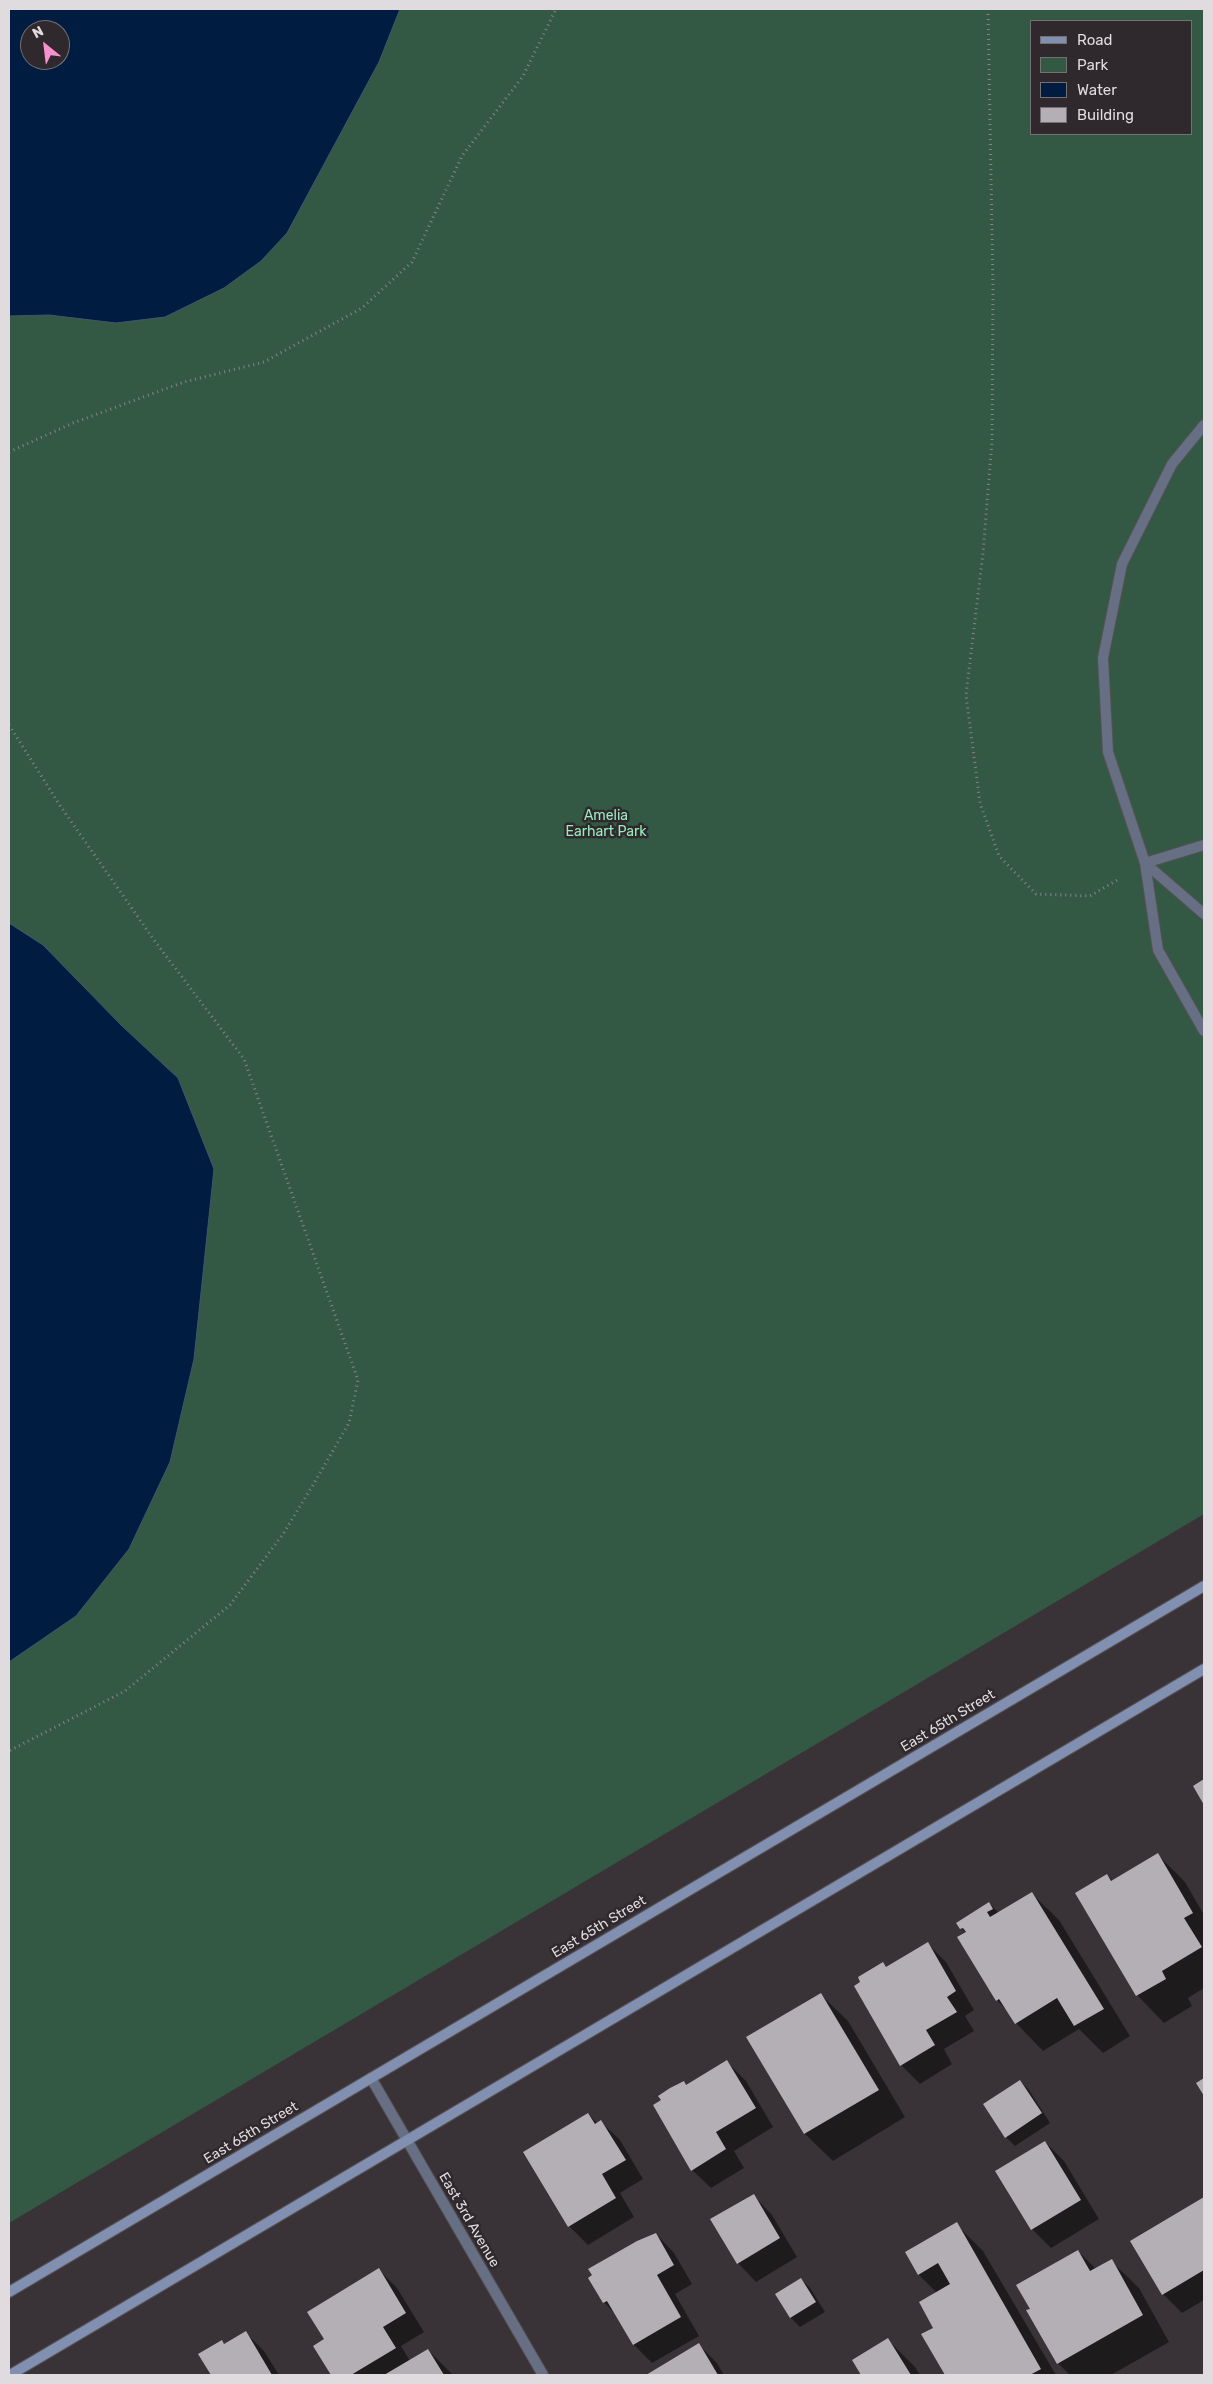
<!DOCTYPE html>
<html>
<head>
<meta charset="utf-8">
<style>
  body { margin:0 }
  #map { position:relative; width:1213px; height:2384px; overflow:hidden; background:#393338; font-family:Rubik,sans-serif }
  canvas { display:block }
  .frame { position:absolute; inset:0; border:10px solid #dfdbde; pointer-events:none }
  .legend { position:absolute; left:1030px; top:20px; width:162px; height:115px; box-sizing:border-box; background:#2f292e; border:1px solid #757074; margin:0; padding:6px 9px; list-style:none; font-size:15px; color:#dfdbde }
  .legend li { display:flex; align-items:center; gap:10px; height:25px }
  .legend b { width:25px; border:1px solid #757074 }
  .north { position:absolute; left:20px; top:20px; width:50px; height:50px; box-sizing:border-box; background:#2f292e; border:1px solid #757074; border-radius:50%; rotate:331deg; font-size:14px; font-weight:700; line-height:20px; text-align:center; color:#dfdbde }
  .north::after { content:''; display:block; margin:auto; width:18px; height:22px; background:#f790cd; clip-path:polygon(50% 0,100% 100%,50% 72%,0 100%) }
</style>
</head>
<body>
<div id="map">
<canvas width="1213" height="2384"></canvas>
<div class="frame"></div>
<ul class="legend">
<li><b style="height:6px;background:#8190b1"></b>Road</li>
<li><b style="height:14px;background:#335944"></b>Park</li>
<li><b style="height:14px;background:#001c40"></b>Water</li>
<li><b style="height:14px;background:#b4afb5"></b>Building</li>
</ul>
<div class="north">N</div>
</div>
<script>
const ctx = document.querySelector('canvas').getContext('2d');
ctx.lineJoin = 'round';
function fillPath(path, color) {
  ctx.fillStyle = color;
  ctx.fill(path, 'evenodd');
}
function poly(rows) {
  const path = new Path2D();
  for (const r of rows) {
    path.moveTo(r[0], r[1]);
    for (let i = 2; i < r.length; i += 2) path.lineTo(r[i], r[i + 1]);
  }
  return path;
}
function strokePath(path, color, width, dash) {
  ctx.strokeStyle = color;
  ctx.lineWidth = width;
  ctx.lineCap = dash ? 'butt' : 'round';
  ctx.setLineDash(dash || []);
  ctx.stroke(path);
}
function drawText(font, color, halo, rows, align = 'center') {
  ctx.font = font + ' Rubik,sans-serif';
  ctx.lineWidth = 5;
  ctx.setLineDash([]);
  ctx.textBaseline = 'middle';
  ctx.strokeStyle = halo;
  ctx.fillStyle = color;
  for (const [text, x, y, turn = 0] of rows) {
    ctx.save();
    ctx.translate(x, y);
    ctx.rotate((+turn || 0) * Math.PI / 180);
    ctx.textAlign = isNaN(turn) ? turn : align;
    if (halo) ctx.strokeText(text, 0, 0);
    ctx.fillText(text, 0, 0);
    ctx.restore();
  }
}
const green = poly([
  [9,9,1204,9,1204,1514,9,2223],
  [1032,21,1192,21,1192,134,1032,134],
  [30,30,60,30,60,60,30,60]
]);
const water = poly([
  [9,9,400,9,379,62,287,233,261,261,224,288,165,317,116,323,49,315,9,316,9,9],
  [30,30,60,30,60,60,30,60,30,30],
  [9,923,43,945,122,1026,178,1078,214,1169,194,1359,170,1462,129,1549,76,1616,9,1662,9,923]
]);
const shadow = poly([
  [1158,1855,1185,1882,1204,1915,1204,1988,1188,1998,1192,2006,1164,2023,1137,1995,1107,1875,1113,1881],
  [1031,1893,1059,1920,1130,2036,1103,2053,1079,2029,1043,2051,1016,2023,1008,2012,997,2000,966,1933,961,1928,989,1903,999,1913],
  [928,1944,946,1962,974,2010,965,2016,974,2031,944,2049,952,2064,920,2084,901,2065,855,1986],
  [820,1994,848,2021,905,2117,833,2161,805,2134,748,2038],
  [727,2062,746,2081,773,2127,734,2151,744,2168,711,2188,692,2170,663,2100,683,2082,687,2086],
  [1020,2081,1029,2090,1050,2123,1015,2146,1006,2137],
  [588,2114,598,2124,601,2122,620,2140,643,2179,620,2193,634,2217,588,2245,569,2226],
  [1045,2142,1064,2161,1099,2219,1051,2248,1032,2229,997,2171],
  [754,2196,772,2215,797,2257,756,2282,738,2263],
  [1204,2198,1204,2300,1182,2313,1163,2294,1132,2242],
  [956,2224,983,2251,1056,2375,946,2375,923,2335,935,2328,937,2293,919,2275,906,2253],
  [656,2234,674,2253,692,2284,675,2294,699,2336,652,2363,634,2345,616,2315,604,2302],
  [1078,2251,1096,2269,1111,2261,1139,2288,1169,2342,1111,2375,1070,2375,1058,2363,1032,2309],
  [379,2270,397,2288,424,2332,401,2346,410,2361,428,2350,453,2375,333,2375,315,2346,326,2340],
  [801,2279,810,2288,825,2312,800,2327,791,2318,777,2294],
  [245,2332,264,2351,279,2375,212,2375,200,2354,222,2341,225,2344],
  [888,2340,915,2367,920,2375,863,2375,854,2360],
  [699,2345,717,2363,724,2375,649,2375]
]);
const building = poly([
  [1204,1779,1204,1805,1193,1786],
  [1158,1853,1193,1913,1184,1918,1202,1947,1162,1971,1166,1979,1136,1996,1075,1893,1107,1874,1111,1881],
  [1032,1892,1104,2009,1074,2026,1057,1998,1015,2024,999,1999,996,2001,957,1937,966,1932,963,1928,960,1929,956,1923,989,1902,993,1909,987,1912,990,1917],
  [928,1942,956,1991,947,1997,957,2012,926,2030,935,2045,900,2066,854,1986,860,1982,858,1977,883,1962,886,1967],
  [821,1993,879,2090,804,2134,746,2037],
  [727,2060,756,2108,716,2132,726,2149,691,2171,653,2105,661,2100,658,2096,670,2088,684,2081,686,2085],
  [1204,2078,1204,2096,1196,2083],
  [1020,2080,1042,2113,1005,2138,983,2104],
  [588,2113,595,2124,601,2120,626,2160,602,2174,616,2198,568,2227,523,2152],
  [1045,2141,1081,2200,1031,2230,995,2171],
  [754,2194,780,2238,737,2264,710,2219],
  [1204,2197,1204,2270,1162,2295,1130,2241],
  [957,2222,1041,2369,1030,2375,945,2375,921,2334,933,2328,919,2302,950,2284,938,2263,918,2275,905,2252],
  [656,2233,674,2265,657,2275,681,2317,633,2345,607,2301,603,2303,588,2278,592,2275,588,2269,637,2241],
  [1078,2250,1090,2271,1112,2259,1143,2315,1057,2364,1026,2310,1030,2309,1016,2285],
  [379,2268,406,2313,383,2327,396,2348,351,2375,331,2375,313,2346,324,2339,307,2312],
  [801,2278,816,2302,790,2318,775,2294],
  [246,2331,272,2375,211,2375,198,2354,222,2340,224,2344],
  [888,2338,911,2375,861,2375,852,2360],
  [699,2343,718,2375,646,2375],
  [428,2349,444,2375,384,2375]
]);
const path = poly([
  [988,9,993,289,992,441,983,553,966,695,980,803,999,856,1036,894,1090,896,1119,879],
  [9,452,73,423,184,382,264,362,362,308,412,262,462,156,523,76,556,9],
  [9,725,61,807,154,940,244,1059,358,1380,349,1423,313,1485,283,1534,230,1605,125,1691,9,1751]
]);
const lane = poly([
  [1204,425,1172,464,1122,564,1103,658,1108,752,1145,863,1158,950,1204,1031],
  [1145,863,1204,914],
  [1145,863,1204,845]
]);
const street = poly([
  [371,2078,543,2375]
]);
const secondary = poly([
  [9,2292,1204,1586],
  [10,2375,1204,1669]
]);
const parkNames = [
  ["Amelia",606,816],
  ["Earhart Park",606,832]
];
const streetNames = [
  ["East 65th Street",948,1721,-31],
  ["East 65th Street",599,1927,-31],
  ["East 65th Street",251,2133,-31],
  ["East 3rd Avenue",469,2220,60]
];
fillPath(green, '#335944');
fillPath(water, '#001c40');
strokePath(water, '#43556f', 1);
fillPath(shadow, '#0007');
fillPath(building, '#b4afb5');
strokePath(lane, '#575156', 12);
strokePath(street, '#575156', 12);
strokePath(secondary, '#575156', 12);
strokePath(path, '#888387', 3, [1, 4]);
strokePath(lane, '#666f84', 10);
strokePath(street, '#666f84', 10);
strokePath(secondary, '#8190b1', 10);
drawText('14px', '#97ecbc', '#2f292e', parkNames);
drawText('14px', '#dfdbde', '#2f292e', streetNames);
</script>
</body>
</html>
